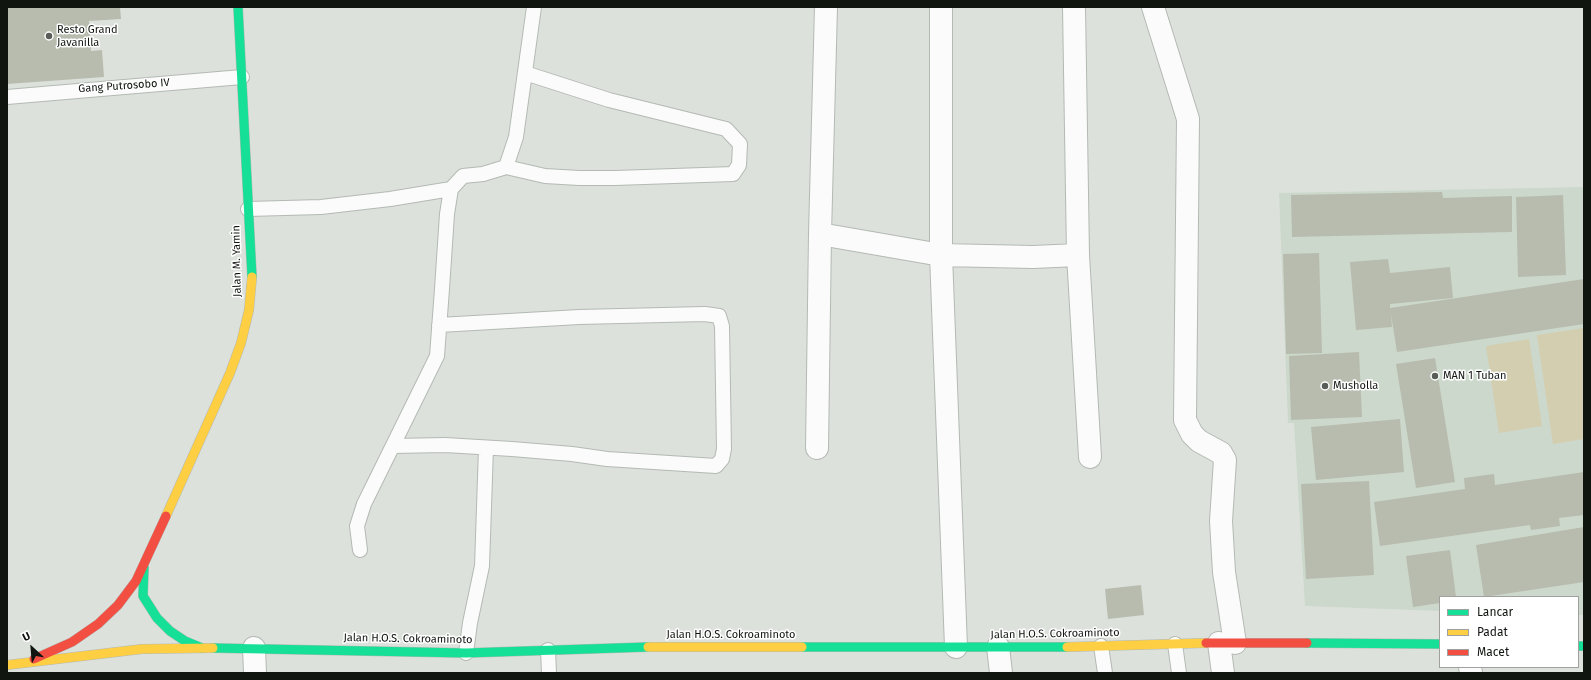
<!DOCTYPE html>
<html>
<head>
<meta charset="utf-8">
<style>
  body { margin:0 }
  #map { position:relative; width:1591px; height:680px; overflow:hidden; background:#dce2db; font-family:"Fira Sans",sans-serif }
  canvas { display:block }
  .frame { position:absolute; inset:0; border:8px solid #111510; pointer-events:none }
  .legend { position:absolute; left:1439px; top:596px; width:140px; height:72px; box-sizing:border-box; background:#fff; border:1px solid #a0a19f; margin:0; padding:5px 7px; list-style:none; font-size:12px; color:#111510 }
  .legend li { display:flex; align-items:center; gap:8px; height:20px }
  .legend b { width:20px; border:1px solid #a0a19f }
  .north { position:absolute; left:12px; top:628px; width:40px; height:40px; -webkit-text-stroke:3px #fff; paint-order:stroke; rotate:334deg; font-size:11px; font-weight:700; line-height:16px; text-align:center; color:#111510 }
  .north::after { content:''; display:block; margin:auto; width:14px; height:18px; background:#111510; clip-path:polygon(50% 0,100% 100%,50% 72%,0 100%) }
</style>
</head>
<body>
<div id="map">
<canvas width="1591" height="680"></canvas>
<div class="frame"></div>
<ul class="legend">
<li><b style="height:5px;background:#16e098"></b>Lancar</li>
<li><b style="height:5px;background:#ffcf43"></b>Padat</li>
<li><b style="height:5px;background:#f24e42"></b>Macet</li>
</ul>
<div class="north">U</div>
</div>
<script>
const ctx = document.querySelector('canvas').getContext('2d');
ctx.lineJoin = 'round';
function fillPath(path, color) {
  ctx.fillStyle = color;
  ctx.fill(path, 'evenodd');
}
function poly(rows) {
  const path = new Path2D();
  for (const r of rows) {
    path.moveTo(r[0], r[1]);
    for (let i = 2; i < r.length; i += 2) path.lineTo(r[i], r[i + 1]);
  }
  return path;
}
function strokePath(path, color, width, dash) {
  ctx.strokeStyle = color;
  ctx.lineWidth = width;
  ctx.lineCap = dash ? 'butt' : 'round';
  ctx.setLineDash(dash || []);
  ctx.stroke(path);
}
function drawText(font, color, halo, rows, align = 'center') {
  ctx.font = font + ' "Fira Sans",sans-serif';
  ctx.lineWidth = 3;
  ctx.setLineDash([]);
  ctx.textBaseline = 'middle';
  ctx.strokeStyle = halo;
  ctx.fillStyle = color;
  for (const [text, x, y, turn = 0] of rows) {
    ctx.save();
    ctx.translate(x, y);
    ctx.rotate((+turn || 0) * Math.PI / 180);
    ctx.textAlign = isNaN(turn) ? turn : align;
    if (halo) ctx.strokeText(text, 0, 0);
    ctx.fillText(text, 0, 0);
    ctx.restore();
  }
}
const built = poly([
  [1584,187,1584,615,1578,615,1578,597,1440,597,1440,611,1305,606,1294,423,1288,423,1279,193]
]);
const green = poly([
  [1584,328,1584,439,1553,444,1537,335],
  [1529,339,1542,426,1499,433,1486,346]
]);
const building = poly([
  [7,7,120,7,121,19,89,21,91,51,102,50,104,77,7,84],
  [1442,192,1443,198,1512,196,1512,232,1292,237,1291,195],
  [1563,195,1566,275,1518,277,1516,197],
  [1319,253,1322,353,1286,354,1283,254],
  [1388,259,1390,273,1450,267,1453,298,1390,304,1390,308,1584,279,1584,324,1397,352,1391,314,1392,327,1356,330,1350,262],
  [1359,352,1362,417,1291,420,1289,356],
  [1435,358,1455,482,1416,488,1396,364],
  [1400,419,1404,472,1316,480,1311,427],
  [1584,472,1584,515,1559,518,1560,526,1531,530,1530,525,1380,546,1374,502,1465,489,1464,478,1494,474,1495,485],
  [1369,481,1374,575,1306,579,1301,484],
  [1584,527,1584,582,1484,597,1476,545],
  [1450,550,1456,597,1440,597,1440,603,1413,607,1406,556],
  [1141,585,1144,615,1108,619,1105,589]
]);
const lane = poly([
  [7,97,242,77],
  [506,167,545,176,579,178,615,178,733,174,739,165,740,144,726,129,609,100,525,73],
  [248,209,321,207,390,199,451,189],
  [393,446,445,445,512,449,572,454,607,459,716,466,722,459,724,449,722,326,719,316,705,314,579,317,439,325],
  [360,550,357,526,364,504,437,356,442,289,447,214,451,189,463,176,483,174,506,167,516,137,534,7],
  [1175,644,1179,673],
  [1101,646,1105,673],
  [548,650,549,673],
  [466,653,470,623,482,566,486,448]
]);
const street = poly([
  [941,7,941,255,956,647],
  [1074,7,1078,255,1090,457],
  [1153,7,1188,119,1185,420,1192,434,1199,441,1221,453,1225,460,1221,521,1224,572,1235,643],
  [820,234,941,255,1033,257,1078,255],
  [817,448,820,234,826,7],
  [1219,643,1223,673],
  [998,647,1001,673],
  [254,648,255,673],
  [1470,667,1471,673]
]);
const fast = poly([
  [238,7,252,277],
  [144,567,143,596,157,618,170,631,185,641,202,648],
  [1307,643,1440,644],
  [1578,646,1584,646],
  [802,647,1067,647],
  [213,648,466,653,648,647]
]);
const slow = poly([
  [166,516,230,373,241,343,249,310,252,277],
  [648,647,802,647],
  [1067,647,1206,643],
  [7,665,142,649,213,648]
]);
const jam = poly([
  [1206,643,1307,643],
  [34,659,72,642,98,624,118,605,136,581,166,516]
]);
const markers = [
  [49,36,4,"#585d57"],
  [1435,376,4,"#585d57"],
  [1325,386,4,"#585d57"]
];
const poiNames = [
  ["Resto Grand",57,30],
  ["Javanilla",57,43],
  ["MAN 1 Tuban",1443,376],
  ["Musholla",1333,386]
];
const streetNames = [
  ["Gang Putrosobo IV",124,86,-4],
  ["Jalan M. Yamin",237,261,-91],
  ["Jalan H.O.S. Cokroaminoto",1055,634,-1],
  ["Jalan H.O.S. Cokroaminoto",731,635],
  ["Jalan H.O.S. Cokroaminoto",408,639,1]
];
fillPath(built, '#ccd8cb');
fillPath(green, '#d4ceb0');
fillPath(building, '#b7bcaf');
strokePath(lane, '#b4b9b4', 16);
strokePath(street, '#b4b9b4', 24);
strokePath(fast, '#b4b9b4', 10);
strokePath(slow, '#b4b9b4', 10);
strokePath(jam, '#b4b9b4', 10);
strokePath(lane, '#fafbfa', 14);
strokePath(street, '#fafbfa', 22);
strokePath(fast, '#16e098', 9);
strokePath(slow, '#ffcf43', 9);
strokePath(jam, '#f24e42', 9);
for (const [x, y, r, color] of markers) {
  const dot = new Path2D();
  dot.arc(x, y, r, 0, 2 * Math.PI);
  ctx.fillStyle = color;
  ctx.fill(dot);
  strokePath(dot, '#fff', 1.5);
}
drawText('11px', '#111510', '#fff', poiNames, 'left');
drawText('11px', '#111510', '#fff', streetNames);
</script>
</body>
</html>
